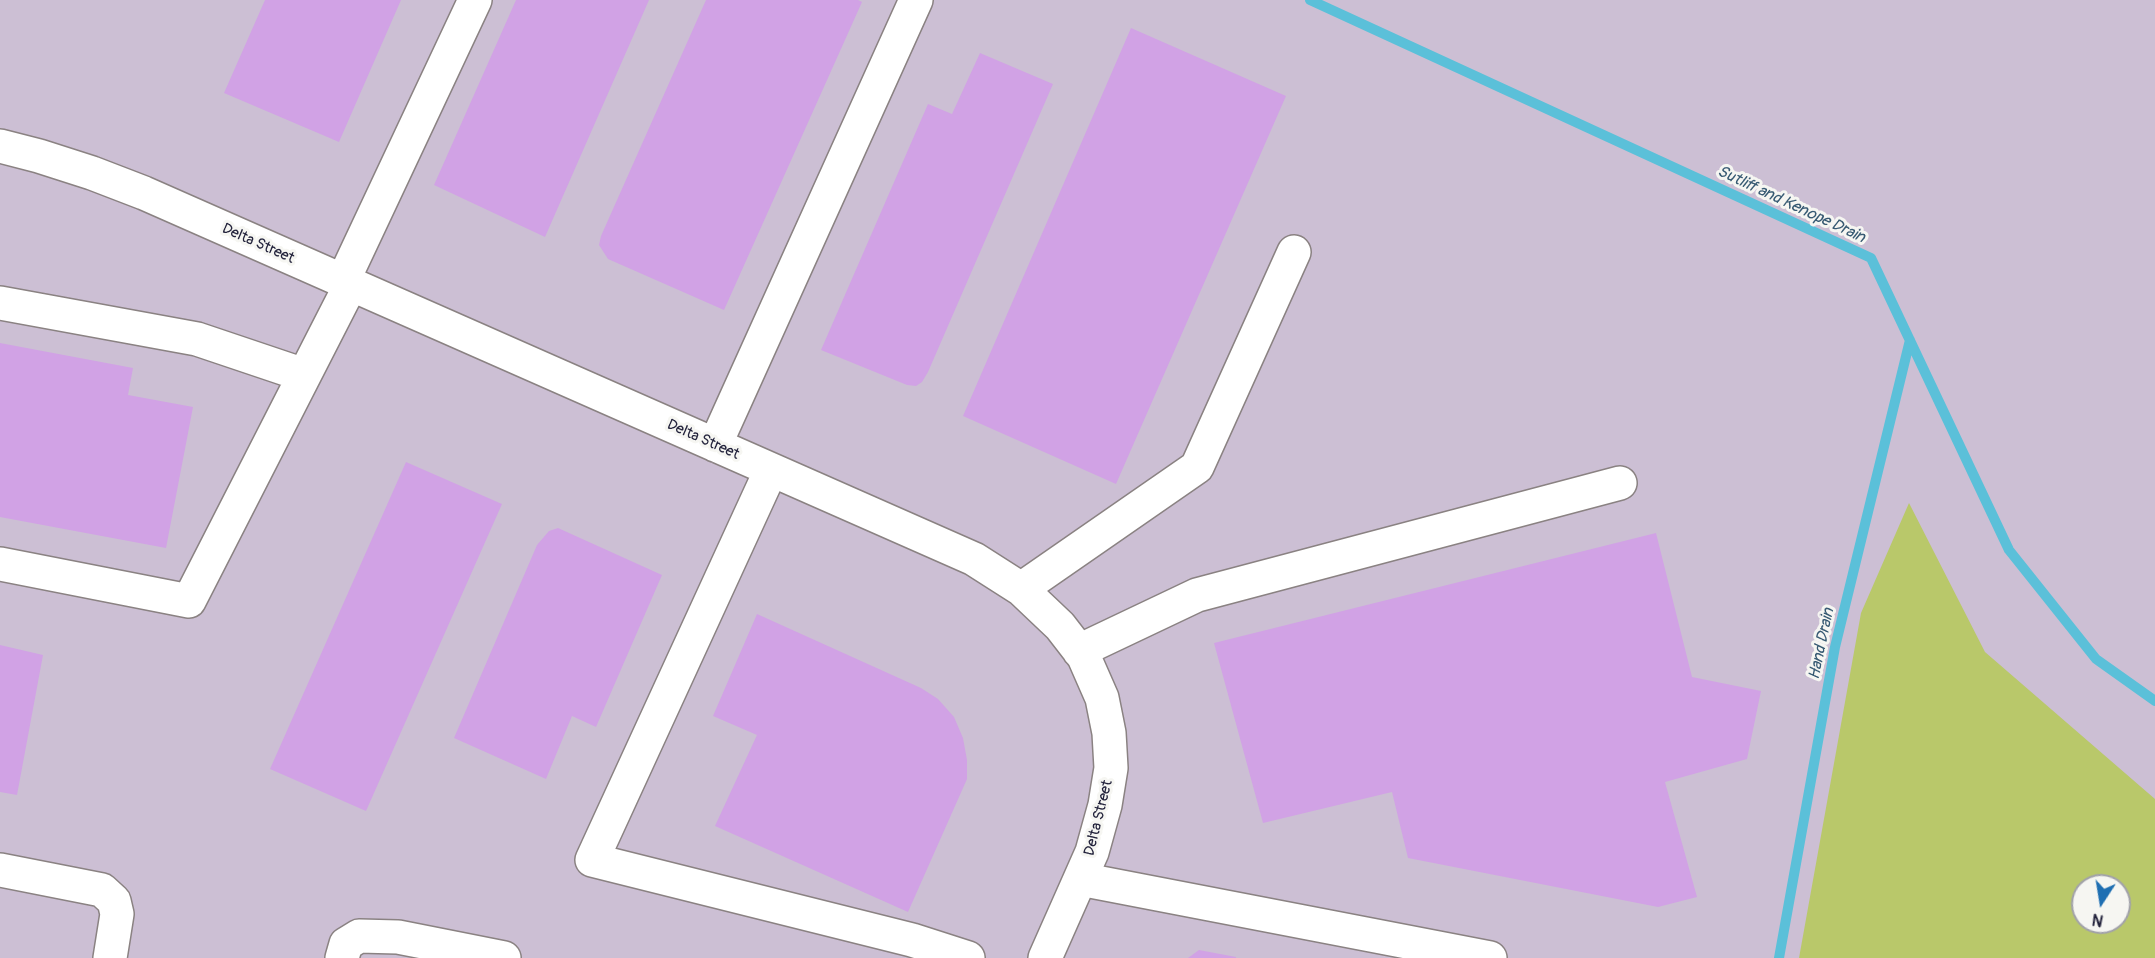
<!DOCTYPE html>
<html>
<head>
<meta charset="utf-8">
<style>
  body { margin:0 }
  #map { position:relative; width:2155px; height:958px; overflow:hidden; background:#f2e2c8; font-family:Pangolin,sans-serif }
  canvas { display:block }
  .north { position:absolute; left:2071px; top:874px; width:60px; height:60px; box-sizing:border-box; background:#f6f6f2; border:2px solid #a1a1a9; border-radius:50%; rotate:192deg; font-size:16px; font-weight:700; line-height:24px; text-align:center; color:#22223b }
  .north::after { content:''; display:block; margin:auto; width:21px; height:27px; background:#1f6fb2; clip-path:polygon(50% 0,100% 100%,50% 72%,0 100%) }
</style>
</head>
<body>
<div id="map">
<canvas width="2155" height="958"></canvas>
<div class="north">N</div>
</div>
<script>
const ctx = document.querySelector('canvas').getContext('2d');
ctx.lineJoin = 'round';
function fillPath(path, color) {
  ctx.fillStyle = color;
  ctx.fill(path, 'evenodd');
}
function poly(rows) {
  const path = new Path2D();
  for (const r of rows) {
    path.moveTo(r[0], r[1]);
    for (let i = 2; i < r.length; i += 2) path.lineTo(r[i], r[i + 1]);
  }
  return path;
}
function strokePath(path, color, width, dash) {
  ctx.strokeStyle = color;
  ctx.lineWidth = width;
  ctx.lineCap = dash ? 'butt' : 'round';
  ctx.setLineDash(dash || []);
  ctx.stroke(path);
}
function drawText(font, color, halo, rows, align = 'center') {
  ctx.font = font + ' Pangolin,sans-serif';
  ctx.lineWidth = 6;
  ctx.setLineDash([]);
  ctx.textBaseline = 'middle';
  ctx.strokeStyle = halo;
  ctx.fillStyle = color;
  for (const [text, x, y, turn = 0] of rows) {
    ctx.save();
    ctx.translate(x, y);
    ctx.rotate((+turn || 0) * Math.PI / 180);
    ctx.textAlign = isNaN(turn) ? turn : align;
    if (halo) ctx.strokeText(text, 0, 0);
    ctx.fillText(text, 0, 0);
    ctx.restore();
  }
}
const industrial = poly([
  [0,0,2155,0,2155,958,0,958],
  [2083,886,2119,886,2119,922,2083,922]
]);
const green = poly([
  [1909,503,1985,652,2155,799,2155,958,1799,958,1861,613],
  [2083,886,2119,886,2119,922,2083,922]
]);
const stream = poly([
  [1310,0,1871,258,2009,550,2096,659,2155,701],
  [1779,958,1835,647,1910,340]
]);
const building = poly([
  [265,0,401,0,339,142,224,93],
  [516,0,649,0,545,237,434,185],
  [706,0,858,0,862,2,724,310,608,259,599,245,601,236],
  [1131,28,1286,96,1116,484,963,416],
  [980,53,1053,84,928,372,922,382,916,386,907,385,821,350,928,104,952,114],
  [0,343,133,368,128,395,193,407,166,548,0,517],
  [406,462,502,504,366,811,270,769],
  [558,528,662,575,596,727,572,716,546,779,454,738,537,545,549,531],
  [1656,533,1692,677,1761,691,1747,759,1665,782,1697,897,1658,907,1408,858,1392,792,1263,823,1214,643],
  [757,614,921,688,938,699,954,717,963,738,967,760,967,779,908,912,715,826,757,735,713,716],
  [0,645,43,655,17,795,0,792],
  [1199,950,1236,957,1236,958,1188,958]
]);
const minor = poly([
  [0,146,39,156,92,173,144,193,974,559,1021,589,1060,626,1084,657,1102,698,1109,733,1111,768,1105,805,1092,852,1045,958],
  [343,281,475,0],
  [0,303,197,339,304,375],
  [715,445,916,0],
  [771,470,592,860,912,940,968,958],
  [0,564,189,601,351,284],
  [1021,589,1197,467,1294,252],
  [1079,651,1197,595,1620,483],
  [0,870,102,890,114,901,117,914,110,958],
  [1080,879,1490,958],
  [342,958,346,944,359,936,398,937,504,958]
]);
const streetNames = [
  ["Delta Street",258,244,24],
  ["Delta Street",703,440,24],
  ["Delta Street",1099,818,-76]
];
const waterNames = [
  ["Sutliff and Kenope Drain",1791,205,25],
  ["Hand Drain",1822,644,-78]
];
fillPath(industrial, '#ccbfd4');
fillPath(green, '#b9c86a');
strokePath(stream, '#5bc0d9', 10);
fillPath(building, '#d1a2e5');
strokePath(minor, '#8a8282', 36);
strokePath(minor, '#fff', 33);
drawText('15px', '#22223b', '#f6f6f2', streetNames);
drawText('italic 16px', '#365972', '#f6f6f2', waterNames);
</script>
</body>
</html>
